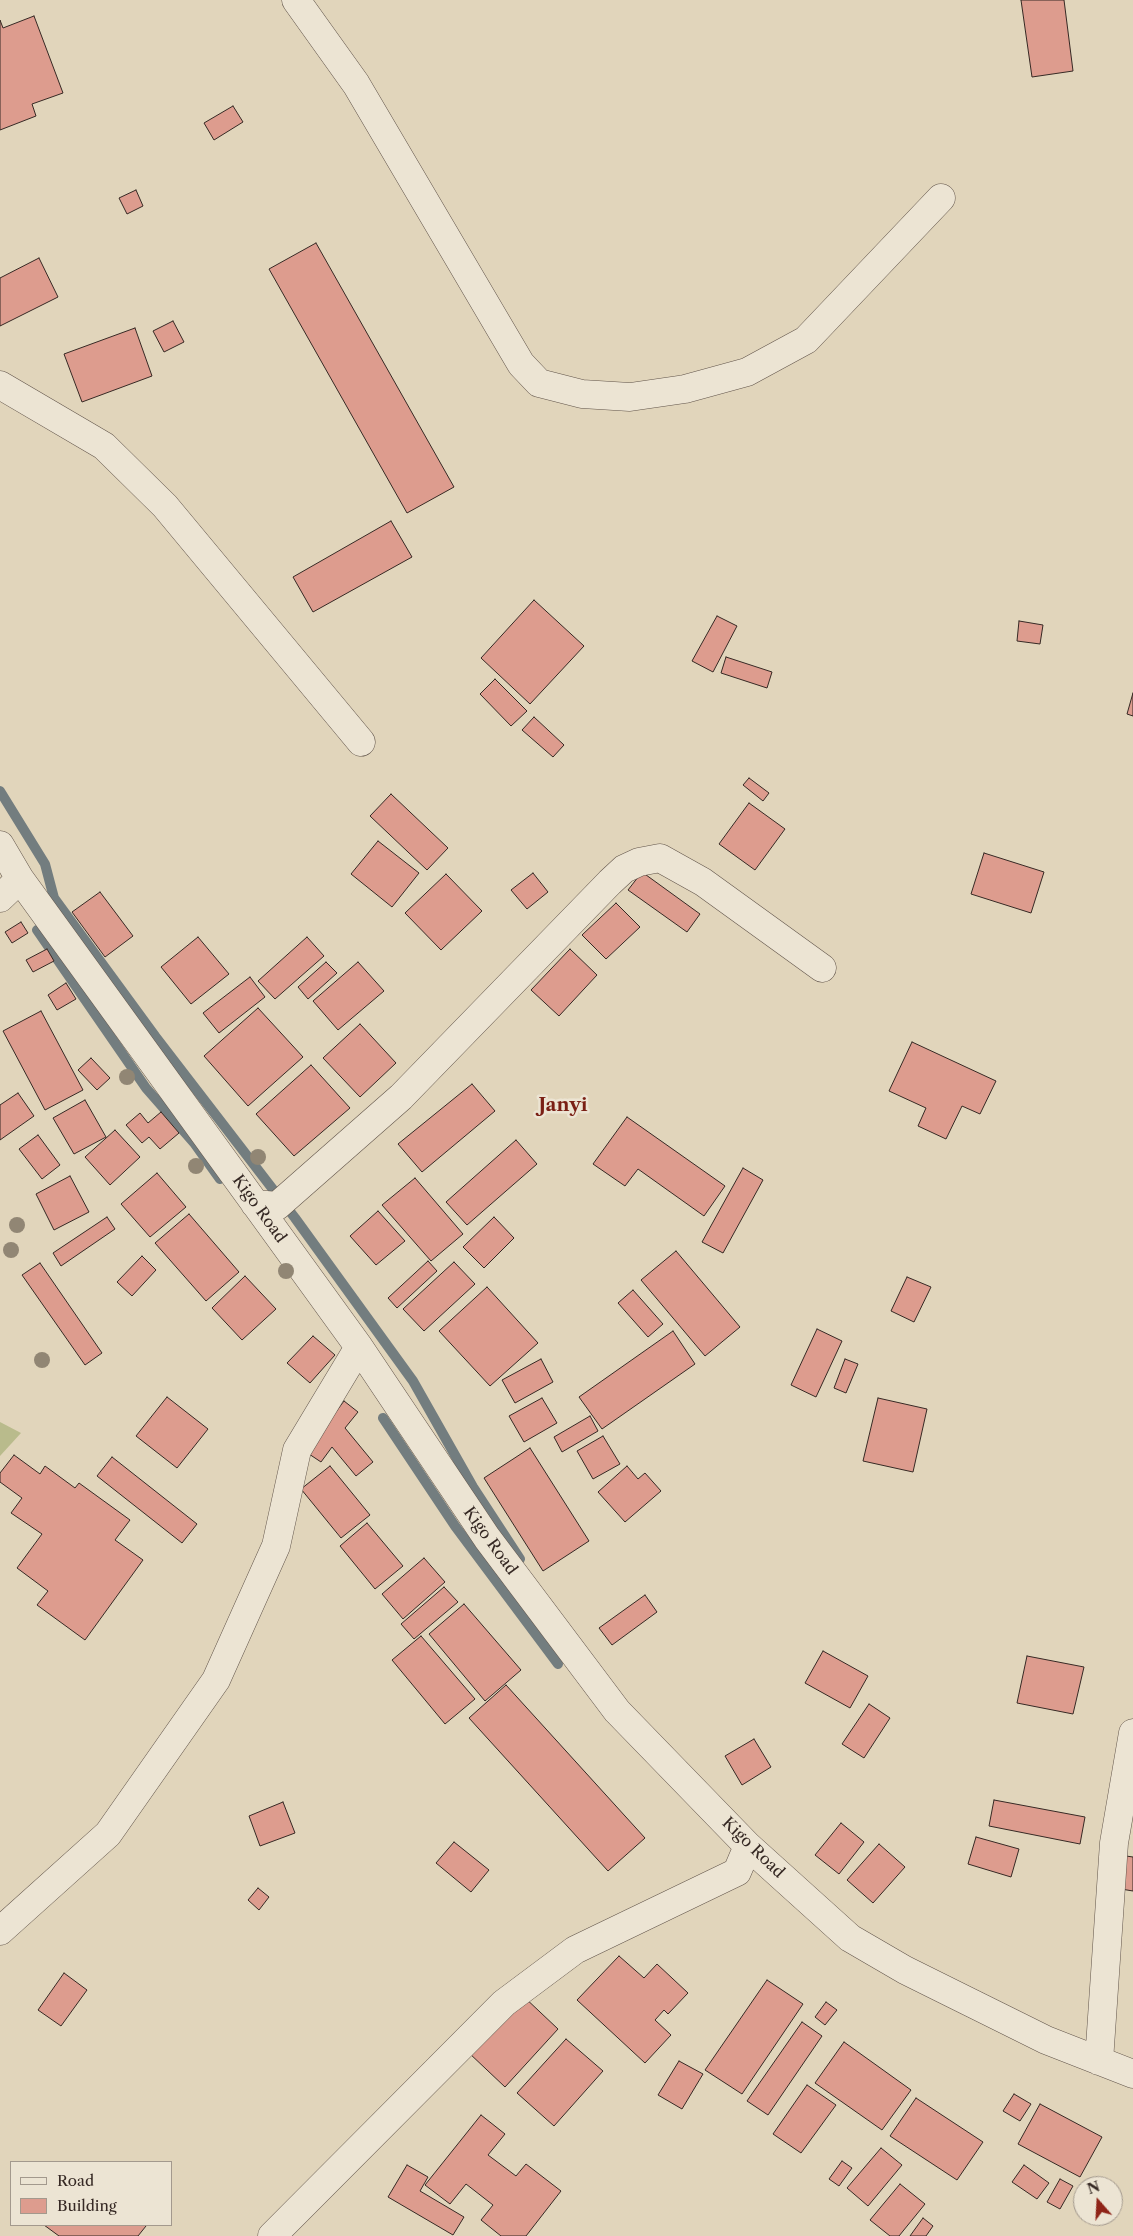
<!DOCTYPE html>
<html>
<head>
<meta charset="utf-8">
<style>
  body { margin:0 }
  #map { position:relative; width:1133px; height:2236px; overflow:hidden; background:#e1d5bb; font-family:"Libre Caslon Text",serif }
  canvas { display:block }
  .legend { position:absolute; left:10px; top:2161px; width:162px; height:65px; box-sizing:border-box; background:#ece4d3; border:1px solid #a3998d; margin:0; padding:6px 9px; list-style:none; font-size:15px; color:#362924 }
  .legend li { display:flex; align-items:center; gap:10px; height:25px }
  .legend b { width:25px; border:1px solid #a3998d }
  .north { position:absolute; left:1073px; top:2176px; width:50px; height:50px; box-sizing:border-box; background:#ece4d3; border:1px solid #a3998d; border-radius:50%; rotate:341deg; font-size:14px; font-weight:700; line-height:20px; text-align:center; color:#362924 }
  .north::after { content:''; display:block; margin:auto; width:18px; height:22px; background:#8f2418; clip-path:polygon(50% 0,100% 100%,50% 72%,0 100%) }
</style>
</head>
<body>
<div id="map">
<canvas width="1133" height="2236"></canvas>
<ul class="legend">
<li><b style="height:6px;background:#ece4d3"></b>Road</li>
<li><b style="height:14px;background:#dd9c8e"></b>Building</li>
</ul>
<div class="north">N</div>
</div>
<script>
const ctx = document.querySelector('canvas').getContext('2d');
ctx.lineJoin = 'round';
function fillPath(path, color) {
  ctx.fillStyle = color;
  ctx.fill(path, 'evenodd');
}
function poly(rows) {
  const path = new Path2D();
  for (const r of rows) {
    path.moveTo(r[0], r[1]);
    for (let i = 2; i < r.length; i += 2) path.lineTo(r[i], r[i + 1]);
  }
  return path;
}
function strokePath(path, color, width, dash) {
  ctx.strokeStyle = color;
  ctx.lineWidth = width;
  ctx.lineCap = dash ? 'butt' : 'round';
  ctx.setLineDash(dash || []);
  ctx.stroke(path);
}
function drawText(font, color, halo, rows, align = 'center') {
  ctx.font = font + ' "Libre Caslon Text",serif';
  ctx.lineWidth = 5;
  ctx.setLineDash([]);
  ctx.textBaseline = 'middle';
  ctx.strokeStyle = halo;
  ctx.fillStyle = color;
  for (const [text, x, y, turn = 0] of rows) {
    ctx.save();
    ctx.translate(x, y);
    ctx.rotate((+turn || 0) * Math.PI / 180);
    ctx.textAlign = isNaN(turn) ? turn : align;
    if (halo) ctx.strokeText(text, 0, 0);
    ctx.fillText(text, 0, 0);
    ctx.restore();
  }
}
const green = poly([
  [0,1422,21,1433,0,1456]
]);
const stream = poly([
  [0,791,45,864,54,898,155,1036,295,1218,413,1381,473,1487,520,1559],
  [37,930,146,1088,195,1144,220,1179],
  [383,1418,455,1526,558,1664]
]);
const building = poly([
  [1021,0,1064,0,1073,71,1032,77,1021,0],
  [34,16,63,93,32,104,36,116,0,130,0,20,3,28,34,16],
  [233,106,243,122,214,140,204,123,233,106],
  [136,190,143,206,127,214,119,198,136,190],
  [316,243,454,487,407,513,269,269,316,243],
  [39,258,58,297,0,326,0,278,39,258],
  [173,321,184,342,164,352,153,331,173,321],
  [135,328,152,376,82,402,64,354,135,328],
  [391,521,412,557,313,612,293,577,391,521],
  [534,600,584,646,530,704,481,658,534,600],
  [717,616,737,626,713,672,692,661,717,616],
  [1019,621,1043,625,1040,644,1017,641,1019,621],
  [726,657,772,672,767,688,721,673,726,657],
  [495,679,527,711,511,726,480,694,495,679],
  [1133,693,1133,716,1127,714,1133,693],
  [534,717,564,745,553,757,522,730,534,717],
  [749,778,769,793,763,801,743,785,749,778],
  [391,794,448,848,427,870,370,816,391,794],
  [749,803,785,829,755,870,719,844,749,803],
  [378,841,419,873,392,907,351,874,378,841],
  [984,853,1044,872,1031,913,971,894,984,853],
  [642,872,700,914,687,932,628,890,642,872],
  [533,873,548,892,527,909,511,890,533,873],
  [446,874,482,911,441,950,405,913,446,874],
  [100,892,133,936,105,957,72,912,100,892],
  [616,903,640,927,606,959,582,935,616,903],
  [21,922,28,933,12,943,5,932,21,922],
  [198,937,229,974,191,1004,161,967,198,937],
  [307,937,324,956,275,999,258,981,307,937],
  [47,949,54,961,33,972,26,960,47,949],
  [570,949,597,975,559,1016,531,990,570,949],
  [326,962,337,973,308,999,298,987,326,962],
  [358,962,384,991,338,1030,313,1001,358,962],
  [250,977,265,997,219,1033,203,1013,250,977],
  [66,983,76,999,57,1010,48,995,66,983],
  [258,1008,303,1057,248,1106,204,1056,258,1008],
  [41,1011,83,1090,45,1110,3,1031,41,1011],
  [360,1024,396,1063,360,1097,323,1058,360,1024],
  [912,1042,996,1081,980,1114,962,1106,946,1139,918,1126,926,1108,889,1091,912,1042],
  [91,1058,110,1078,97,1090,78,1070,91,1058],
  [311,1065,350,1108,294,1156,256,1114,311,1065],
  [472,1084,495,1111,422,1172,398,1144,472,1084],
  [18,1093,34,1116,0,1140,0,1105,18,1093],
  [85,1100,106,1137,74,1154,53,1118,85,1100],
  [161,1112,179,1133,160,1149,149,1137,142,1143,126,1125,140,1113,148,1123,161,1112],
  [627,1117,725,1186,704,1216,638,1169,625,1186,593,1164,627,1117],
  [115,1130,140,1157,110,1185,85,1157,115,1130],
  [38,1135,60,1165,42,1179,19,1149,38,1135],
  [516,1140,537,1164,467,1225,446,1202,516,1140],
  [743,1168,763,1180,723,1253,702,1242,743,1168],
  [157,1173,186,1207,150,1237,121,1204,157,1173],
  [70,1176,89,1212,54,1230,36,1194,70,1176],
  [415,1178,463,1234,431,1261,382,1205,415,1178],
  [378,1211,405,1241,376,1265,350,1236,378,1211],
  [189,1214,239,1272,206,1301,155,1243,189,1214],
  [107,1217,115,1229,61,1266,53,1253,107,1217],
  [494,1217,514,1238,484,1268,463,1247,494,1217],
  [676,1251,740,1327,705,1356,641,1280,676,1251],
  [142,1256,156,1270,132,1296,117,1282,142,1256],
  [428,1261,437,1271,397,1308,388,1298,428,1261],
  [454,1262,475,1284,424,1331,403,1309,454,1262],
  [40,1263,102,1353,85,1365,22,1275,40,1263],
  [245,1276,276,1309,242,1340,212,1308,245,1276],
  [907,1277,931,1287,914,1322,891,1311,907,1277],
  [487,1287,538,1343,490,1386,439,1331,487,1287],
  [633,1290,663,1324,648,1337,618,1303,633,1290],
  [817,1329,842,1341,816,1397,791,1385,817,1329],
  [673,1331,695,1364,602,1429,579,1397,673,1331],
  [313,1336,335,1355,310,1383,287,1363,313,1336],
  [541,1359,553,1382,515,1403,502,1380,541,1359],
  [845,1359,858,1364,846,1393,834,1388,845,1359],
  [167,1397,208,1429,177,1468,136,1436,167,1397],
  [542,1398,557,1423,524,1442,509,1416,542,1398],
  [878,1398,927,1409,913,1472,863,1461,878,1398],
  [344,1401,358,1412,345,1428,373,1462,356,1476,332,1447,321,1462,306,1452,344,1401],
  [590,1416,598,1431,562,1452,554,1437,590,1416],
  [603,1436,620,1464,593,1479,577,1451,603,1436],
  [530,1448,589,1541,543,1571,484,1478,530,1448],
  [14,1455,40,1474,45,1466,75,1488,79,1483,130,1520,115,1540,143,1560,85,1640,37,1605,48,1591,17,1568,42,1534,11,1513,22,1498,0,1482,0,1473,14,1455],
  [112,1457,197,1524,182,1543,97,1476,112,1457],
  [330,1466,370,1515,341,1538,301,1489,330,1466],
  [627,1466,638,1479,645,1473,661,1491,625,1522,598,1492,627,1466],
  [367,1523,403,1566,375,1589,340,1546,367,1523],
  [424,1558,445,1582,403,1619,382,1594,424,1558],
  [444,1587,458,1602,414,1639,401,1624,444,1587],
  [645,1595,657,1612,612,1645,599,1628,645,1595],
  [464,1604,521,1670,485,1701,429,1634,464,1604],
  [421,1636,475,1699,445,1724,392,1660,421,1636],
  [823,1651,868,1676,850,1708,805,1683,823,1651],
  [1027,1656,1084,1667,1073,1714,1017,1703,1027,1656],
  [506,1685,645,1838,608,1871,469,1718,506,1685],
  [869,1704,890,1718,864,1758,842,1744,869,1704],
  [754,1739,771,1767,742,1785,725,1756,754,1739],
  [994,1800,1085,1817,1080,1844,989,1826,994,1800],
  [283,1802,295,1833,260,1846,249,1816,283,1802],
  [841,1823,864,1842,839,1874,815,1855,841,1823],
  [976,1837,1019,1849,1011,1877,968,1864,976,1837],
  [454,1842,489,1870,471,1892,436,1863,454,1842],
  [879,1844,905,1867,873,1903,847,1880,879,1844],
  [1126,1856,1133,1857,1133,1891,1121,1889,1126,1856],
  [258,1888,269,1897,259,1910,248,1900,258,1888],
  [619,1956,644,1978,657,1964,688,1993,668,2014,664,2010,655,2020,671,2035,645,2063,577,2000,619,1956],
  [64,1973,87,1990,61,2026,38,2010,64,1973],
  [767,1980,803,2004,742,2094,705,2070,767,1980],
  [522,1995,558,2029,505,2087,468,2052,522,1995],
  [826,2002,837,2010,825,2025,815,2017,826,2002],
  [802,2022,822,2036,768,2115,747,2101,802,2022],
  [566,2039,603,2071,554,2126,517,2093,566,2039],
  [844,2042,911,2090,882,2130,815,2083,844,2042],
  [679,2061,703,2074,682,2109,658,2095,679,2061],
  [807,2085,836,2105,801,2153,773,2134,807,2085],
  [1014,2094,1031,2104,1020,2121,1003,2111,1014,2094],
  [916,2098,983,2142,957,2180,890,2136,916,2098],
  [1040,2104,1102,2137,1080,2177,1018,2144,1040,2104],
  [481,2115,505,2134,488,2155,516,2176,526,2164,561,2191,526,2236,501,2236,481,2220,493,2205,466,2184,450,2204,425,2185,481,2115],
  [881,2148,902,2165,868,2206,847,2188,881,2148],
  [842,2161,852,2168,839,2186,829,2179,842,2161],
  [407,2165,428,2177,420,2191,464,2217,453,2235,388,2197,407,2165],
  [1024,2165,1049,2183,1037,2199,1012,2182,1024,2165],
  [1060,2179,1073,2186,1060,2209,1047,2202,1060,2179],
  [900,2184,925,2204,899,2236,890,2236,870,2220,900,2184],
  [923,2218,933,2226,926,2236,910,2236,923,2218],
  [44,2225,145,2225,146,2226,138,2236,59,2236,44,2225]
]);
const minor = poly([
  [296,0,356,84,521,364,539,383,582,394,630,397,685,389,747,372,806,340,941,198],
  [0,385,104,446,165,506,361,742],
  [0,845,20,879,359,1347,487,1538,617,1711,748,1846,850,1938,905,1970,1046,2040,1133,2074],
  [0,898,20,879],
  [255,1204,277,1206,401,1097,610,882,624,869,639,862,660,858,703,882,822,968],
  [0,1931,108,1834,216,1680,276,1546,297,1450,359,1347],
  [1099,2061,1114,1843,1133,1733],
  [272,2236,504,2003,575,1950,737,1872,748,1846]
]);
const trees = [
  [127,1077],
  [258,1157],
  [196,1166],
  [17,1225],
  [11,1250],
  [286,1271],
  [42,1360]
];
const streetNames = [
  ["Kigo Road",259,1209,54],
  ["Kigo Road",490,1541,54],
  ["Kigo Road",753,1848,44]
];
const quarterNames = [
  ["Janyi",563,1106]
];
fillPath(green, '#b9bb8c');
strokePath(stream, '#737d7f', 10);
fillPath(building, '#dd9c8e');
strokePath(building, '#362924', 1);
strokePath(minor, '#61544a', 29);
strokePath(minor, '#ece4d3', 28);
ctx.fillStyle = '#918674';
for (const [x, y] of trees) {
  ctx.beginPath();
  ctx.arc(x, y, 8, 0, 2 * Math.PI);
  ctx.fill();
}
drawText('16px', '#362924', '#ece4d3', streetNames);
drawText('bold 19px', '#7a1f14', '#ece4d3', quarterNames);
</script>
</body>
</html>
